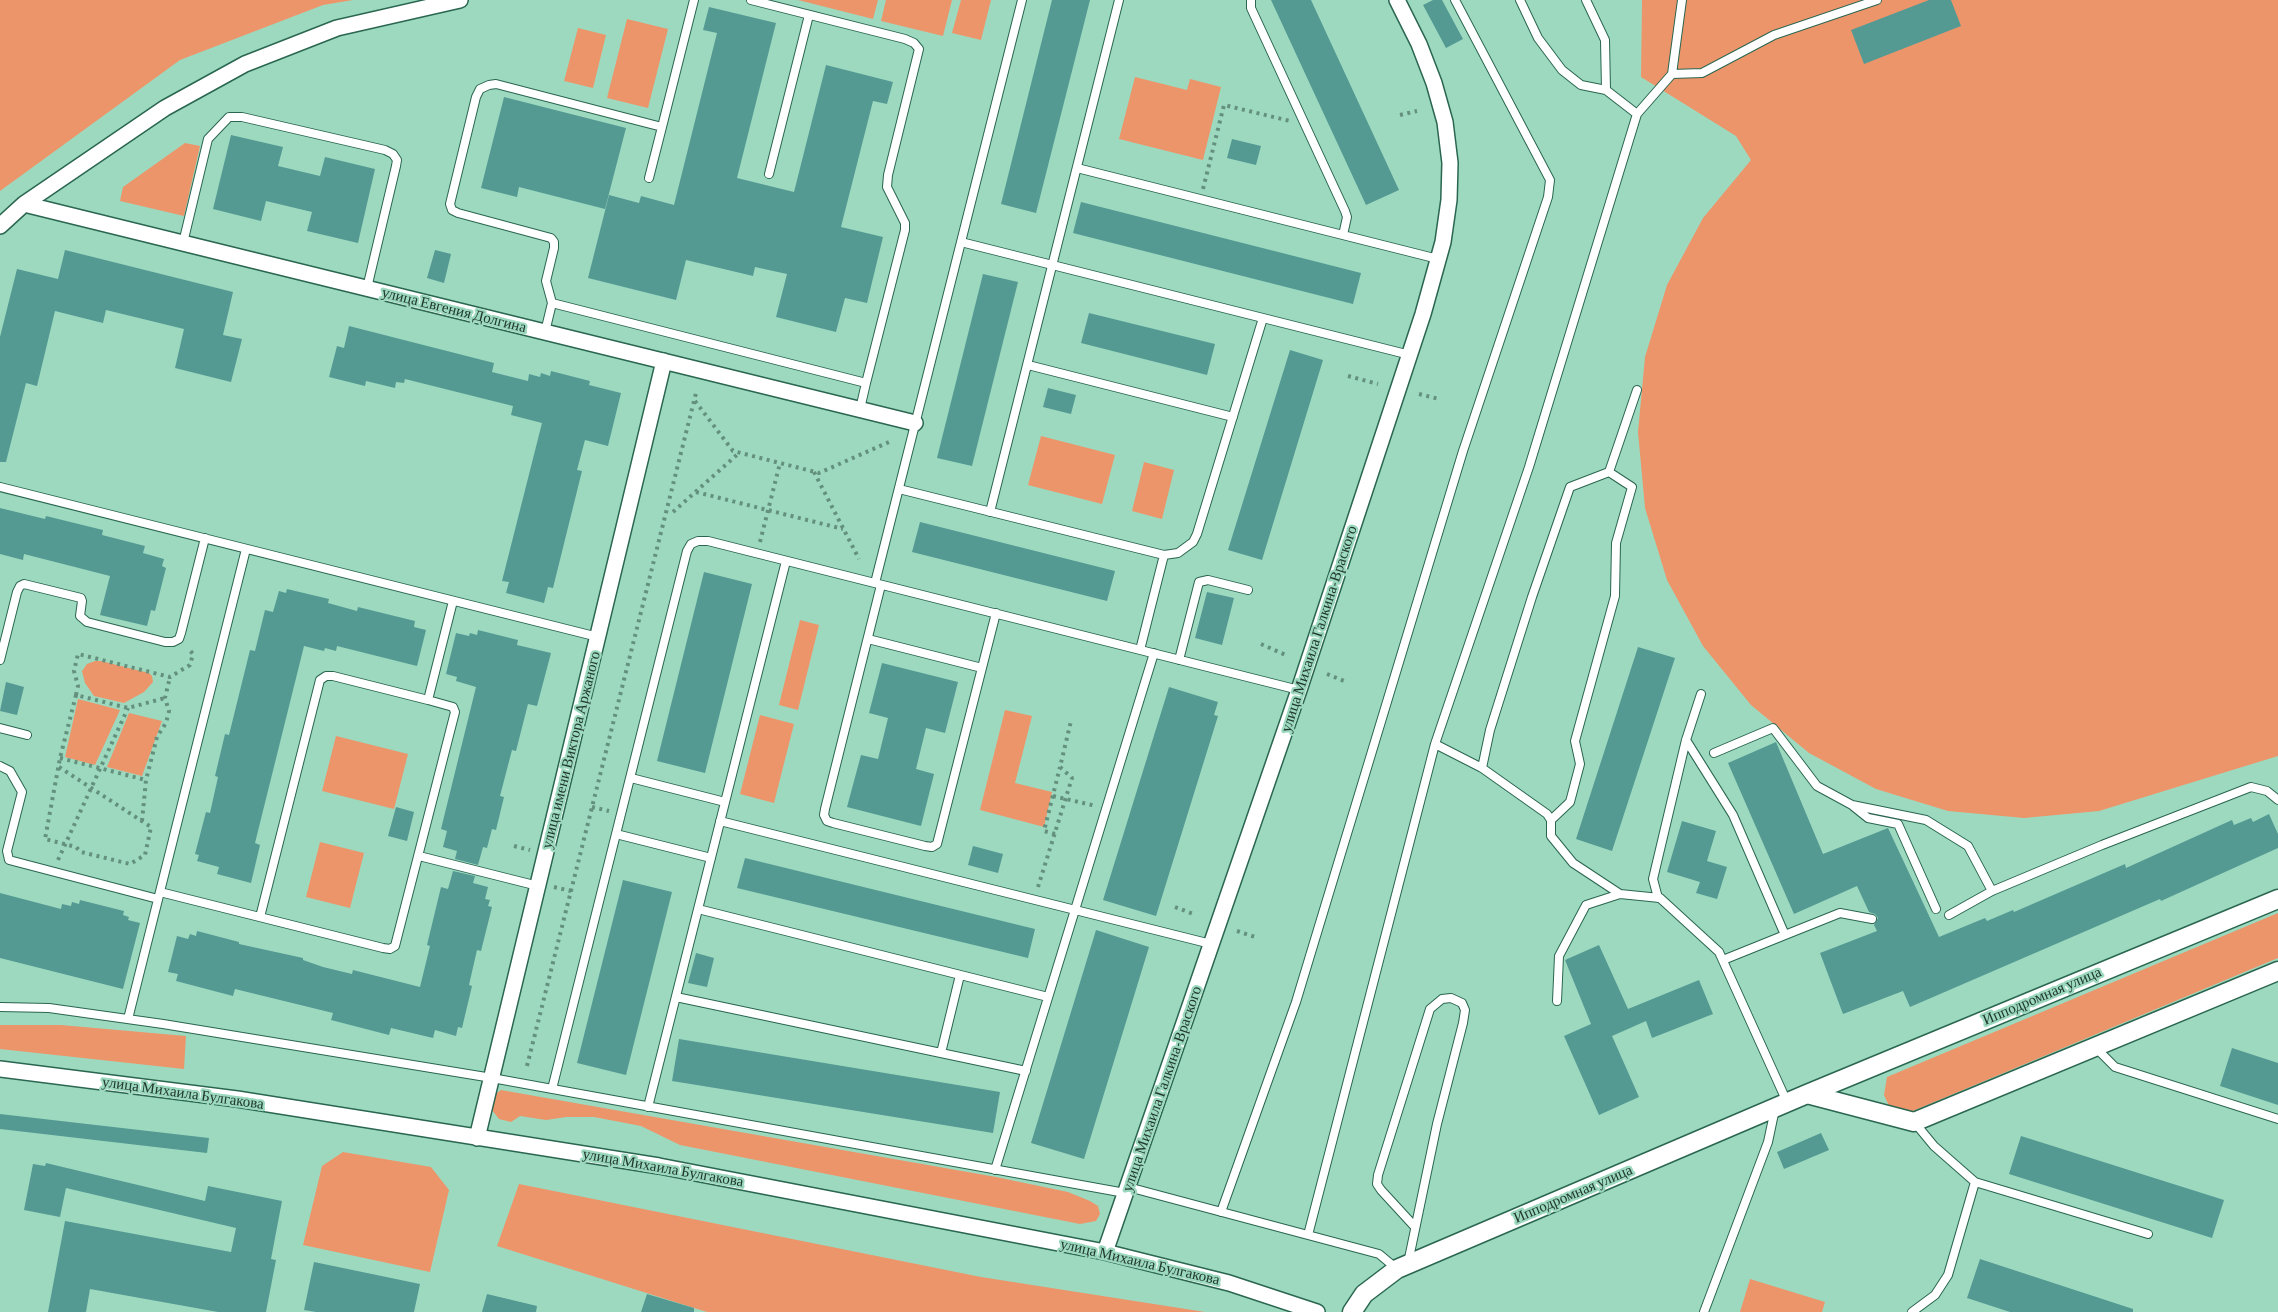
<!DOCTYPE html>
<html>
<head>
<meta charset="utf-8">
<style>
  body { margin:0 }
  canvas { display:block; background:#9cd9bf }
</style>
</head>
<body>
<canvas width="2278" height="1312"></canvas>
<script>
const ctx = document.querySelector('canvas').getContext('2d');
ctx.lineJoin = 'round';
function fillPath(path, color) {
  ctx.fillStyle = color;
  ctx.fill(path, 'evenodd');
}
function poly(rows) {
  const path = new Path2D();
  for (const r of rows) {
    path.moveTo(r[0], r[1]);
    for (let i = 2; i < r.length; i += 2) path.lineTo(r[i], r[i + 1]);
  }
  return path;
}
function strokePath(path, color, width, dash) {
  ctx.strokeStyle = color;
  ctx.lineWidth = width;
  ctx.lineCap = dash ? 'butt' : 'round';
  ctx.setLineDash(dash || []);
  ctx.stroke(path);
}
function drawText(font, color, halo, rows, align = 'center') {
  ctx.font = font + ' "Crimson Pro",serif';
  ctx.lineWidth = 4.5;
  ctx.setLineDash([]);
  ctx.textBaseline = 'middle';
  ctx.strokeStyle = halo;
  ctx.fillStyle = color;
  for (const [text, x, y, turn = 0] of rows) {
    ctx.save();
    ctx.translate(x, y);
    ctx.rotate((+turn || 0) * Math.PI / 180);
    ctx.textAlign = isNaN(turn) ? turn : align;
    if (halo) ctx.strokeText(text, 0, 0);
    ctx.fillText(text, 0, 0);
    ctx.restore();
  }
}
const green = poly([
  [0,0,353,0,323,5,180,60,0,191],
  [798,0,878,0,873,19],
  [886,0,952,0,943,36,881,21],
  [961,0,991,0,981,40,952,33],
  [1642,0,2278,0,2278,756,2099,811,2024,818,1948,811,1876,789,1809,753,1751,705,1703,646,1667,580,1645,508,1638,432,1645,357,1667,285,1703,218,1751,160,1736,136,1641,77],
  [627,19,668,29,648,108,607,98],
  [578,28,606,35,593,88,564,81],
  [1135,77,1187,90,1190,79,1221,87,1203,160,1119,139],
  [185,143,200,146,184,216,120,201,123,187],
  [1041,436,1115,455,1102,504,1028,485],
  [1144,462,1174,470,1162,519,1132,511],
  [800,620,819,625,798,710,779,705],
  [95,661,101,661,149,673,152,676,153,682,144,692,124,703,94,696,85,683,82,671,87,664],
  [78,699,120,710,95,765,65,757],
  [1005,710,1032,716,1015,783,1052,792,1044,827,980,810],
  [129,713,162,721,142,776,107,767],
  [760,715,794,724,774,803,740,794],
  [336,736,408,754,394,809,322,791],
  [320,842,364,853,350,908,306,897],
  [2278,913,2278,958,1908,1113,1889,1106,1884,1095,1887,1077],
  [0,1025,61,1025,186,1036,184,1069,0,1049],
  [501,1090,996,1177,1068,1192,1090,1201,1098,1206,1100,1214,1096,1221,1080,1224,680,1145,641,1126,594,1117,566,1117,546,1120,520,1116,511,1122,499,1119,492,1110,494,1095],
  [343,1152,431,1167,449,1190,430,1272,303,1245,322,1166],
  [519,1184,981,1277,1205,1312,707,1312,497,1246],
  [1750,1279,1825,1302,1822,1312,1740,1312]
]);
const building = poly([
  [1052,0,1090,0,1036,213,1001,204],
  [1271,0,1311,0,1399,190,1366,205],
  [1433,0,1442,0,1463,39,1446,48,1423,5],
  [1929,0,1951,0,1961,26,1864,64,1851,30],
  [709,7,776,23,737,178,794,192,826,65,893,82,887,104,873,101,841,227,883,237,867,303,845,298,836,332,776,317,787,274,755,267,753,276,686,260,676,300,588,278,609,195,639,203,641,196,674,205,717,33,703,30],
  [504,97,626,128,605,209,519,187,517,197,481,188],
  [231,135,283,147,278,166,320,176,325,157,375,169,358,243,307,231,312,212,266,201,261,221,213,209],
  [1232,139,1261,146,1256,165,1227,158],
  [1081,202,1361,273,1353,304,1073,233],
  [65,250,233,292,223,335,242,339,231,382,175,368,184,329,106,310,103,323,55,311,37,386,26,383,6,462,0,462,0,337,17,269,58,279],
  [435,250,451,254,444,283,427,278],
  [983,274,1018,282,972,466,937,458],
  [1089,313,1215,344,1207,375,1081,343],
  [349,326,494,363,492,372,528,381,529,374,540,377,541,373,550,376,551,371,590,381,589,385,621,393,608,446,585,440,577,470,582,471,553,588,548,587,544,603,506,593,509,582,502,581,542,423,511,415,513,406,405,379,404,383,396,382,395,388,366,381,365,386,329,377,337,346,344,348],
  [1290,350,1323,360,1262,560,1228,550],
  [1048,388,1076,395,1071,414,1043,407],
  [0,508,45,519,46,516,103,530,102,535,145,546,143,553,164,559,162,566,166,568,155,611,151,610,147,626,100,615,110,576,24,554,23,560,0,554],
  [920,522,1115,571,1107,601,912,552],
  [704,572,752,584,705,773,657,761],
  [287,589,329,599,328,603,357,611,358,607,415,621,414,627,426,630,417,666,337,646,336,651,325,648,324,651,304,646,255,843,260,845,251,883,217,874,219,867,197,861,199,855,195,854,206,812,210,813,218,777,215,776,225,734,229,735,250,650,255,651,265,610,273,612,279,591,286,593],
  [1207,592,1234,598,1222,645,1195,638],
  [478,630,518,640,517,645,551,653,537,706,528,704,516,751,512,750,500,796,504,797,496,830,492,829,487,848,483,847,478,865,455,859,457,851,443,847,447,831,441,829,476,687,456,681,457,677,446,674,456,633,469,636,470,633,477,635],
  [1638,647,1675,658,1612,851,1576,839],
  [882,663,958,682,945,733,926,728,916,769,934,774,921,826,847,807,861,755,878,759,888,718,869,713],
  [6,682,24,687,17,715,0,711],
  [1169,687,1218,702,1214,715,1218,716,1156,916,1103,900],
  [1776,742,1823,854,1888,828,1939,937,1985,918,1987,921,2013,910,2014,912,2125,864,2126,868,2232,820,2234,825,2251,818,2253,822,2269,814,2278,834,2278,848,2161,901,2160,899,1910,1007,1903,991,1843,1014,1820,953,1877,931,1874,925,1878,918,1875,914,1869,912,1857,886,1794,914,1728,763],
  [396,807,414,812,407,841,388,836],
  [1682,821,1716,831,1707,861,1727,867,1717,899,1696,893,1700,882,1667,872],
  [973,846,1003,854,998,873,968,865],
  [745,858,1035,929,1028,958,737,888],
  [453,871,475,876,473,883,488,887,485,899,490,900,488,906,492,907,481,951,477,950,469,985,472,986,462,1028,458,1027,456,1036,435,1030,433,1038,391,1028,389,1035,331,1020,333,1013,235,989,233,996,176,981,178,974,168,972,177,936,188,939,190,934,196,936,197,931,239,942,239,944,303,958,303,960,323,967,352,974,353,970,420,987,430,946,427,945,441,887,448,889],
  [623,880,672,892,626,1075,577,1063],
  [0,893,61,909,62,904,71,906,72,902,79,904,80,900,124,911,123,915,129,917,128,920,140,923,123,989,0,958],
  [1096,930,1149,947,1084,1159,1031,1143],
  [1599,945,1628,1009,1699,980,1713,1014,1652,1038,1646,1021,1612,1036,1639,1097,1599,1115,1564,1036,1591,1024,1565,960],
  [696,953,714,958,707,987,688,983],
  [679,1039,1000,1092,993,1133,672,1081],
  [2232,1048,2278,1063,2278,1105,2220,1086],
  [0,1114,209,1138,207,1153,0,1129],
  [1821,1133,1829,1150,1784,1169,1777,1152],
  [2021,1136,2224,1200,2212,1238,2009,1174],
  [46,1163,205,1201,208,1186,282,1201,271,1259,276,1260,266,1312,218,1312,90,1289,86,1312,48,1312,65,1221,231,1252,236,1228,66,1188,60,1217,24,1210,33,1164,45,1166],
  [1980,1259,2133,1309,2133,1312,2010,1312,1967,1298],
  [314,1262,420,1284,414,1312,316,1312,304,1310],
  [487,1294,537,1306,536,1312,482,1312],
  [647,1294,694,1308,694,1312,641,1312]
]);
const path = poly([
  [1400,115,1417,111],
  [1203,189,1224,105,1290,121],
  [1348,376,1378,384],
  [1419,394,1439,399],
  [695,401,733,451,819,473,889,442],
  [814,472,859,559],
  [696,492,843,529],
  [673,512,739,453],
  [760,542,780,463],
  [1261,644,1288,656],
  [1327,674,1344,681],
  [76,695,78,686,74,671,78,654,170,677,190,665,193,654,188,648],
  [60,758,146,780],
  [59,767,151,827,145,855,130,864,81,852,76,847,45,839,60,758,76,695,128,708,165,698],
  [1053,796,1096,806],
  [592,807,609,811],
  [142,821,146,780,157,737,166,723,169,711,165,698,170,677],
  [1055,834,1044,831,1060,767],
  [514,846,530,850],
  [58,860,128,708],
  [554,887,571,891],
  [1038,887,1072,778,1060,767,1071,721],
  [1175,907,1196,915],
  [1237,931,1255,937],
  [527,1066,696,393]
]);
const service = poly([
  [751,0,905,39,914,43,919,49,888,175,887,187,905,223,905,230,866,383],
  [1251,0,1251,8,1345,211,1347,217,1343,235],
  [1586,0,1605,40,1606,90],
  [1672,74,1702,73,1774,35,1877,0],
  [1637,114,1672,74,1682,0],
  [1077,168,1438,259],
  [769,174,809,15],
  [649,178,662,127],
  [961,242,1410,355],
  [183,243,208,139,229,117,242,117,385,150,393,154,397,160,396,166,367,288],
  [552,303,546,281,554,248,554,242,551,238,458,213,452,210,450,204,476,97,480,89,489,85,496,84,662,127,694,0],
  [545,332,552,303,866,383,860,409],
  [1028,365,1233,417],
  [0,487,598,637],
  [899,489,1164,555,1178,553,1193,542,1197,534,1263,318],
  [990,512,1119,0],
  [875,583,1022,0],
  [881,585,825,809,824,815,827,821,833,823,925,846,932,847,937,844,996,613],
  [868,639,982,668],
  [1140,650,1164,555],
  [0,660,17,592,20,586,24,584,81,598,82,601,80,616,87,622,165,642,173,642,179,639,181,633,205,538],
  [1179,660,1199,582,1208,580,1248,590],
  [0,728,27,735],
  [1686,740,1733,815,1785,935,1723,960],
  [1435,744,1529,467,1637,114,1606,90,1581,85,1562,70,1538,38,1520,0],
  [1714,753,1773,728,1817,786,1852,805,1926,820,1968,846,1992,891],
  [0,766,10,771,22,792,7,851,9,860,158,899],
  [1482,768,1490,730,1532,597,1570,487,1609,472],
  [631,778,725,802],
  [1853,806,1868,818,1898,824,1936,909],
  [1551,820,1570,802,1580,764,1575,741,1615,596,1616,543,1632,487,1609,472,1637,390],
  [720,821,1211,944],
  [616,834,711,858],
  [419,856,538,886],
  [160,892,383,948,390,949,395,946,455,712,453,707,428,700],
  [1658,898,1653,879,1686,740,1701,694],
  [698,909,1048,997],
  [1949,915,1992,891,2102,845,2251,787,2267,791,2278,800],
  [260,917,320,680,326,676,333,676,428,700,453,601],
  [1785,935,1840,913,1872,919],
  [676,997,1026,1071],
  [1557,1001,1559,956,1586,905,1620,894,1660,898,1719,952,1787,1102],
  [0,1007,49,1008,163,1024,492,1078,1125,1193],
  [128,1019,246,549],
  [2096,1048,2115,1067,2278,1119],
  [941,1053,960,975],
  [552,1089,687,551,691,544,698,541,708,541,1299,690],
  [648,1107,786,561],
  [995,1170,1154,653],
  [1975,1182,2148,1234],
  [1128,1187,1379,1254,1397,1269],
  [1221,1212,1296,1002,1463,451,1548,197,1550,180,1455,0],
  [1308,1235,1435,744,1482,768,1547,814,1551,820,1551,836,1573,863,1620,894],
  [1408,1263,1437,1124,1463,1023,1465,1010,1462,1003,1451,998,1442,999,1430,1009,1378,1175,1377,1184,1381,1190,1415,1227],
  [1704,1312,1768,1142,1775,1109],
  [1912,1312,1935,1295,1948,1275,1975,1182,1934,1146,1915,1123]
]);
const minor = poly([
  [24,204,165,108,245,64,337,28,460,0],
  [0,226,24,204,915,423],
  [0,1069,237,1099,659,1166,1105,1252,1229,1283,1317,1312],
  [477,1138,664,361],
  [1105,1252,1299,690,1423,314,1443,242,1449,200,1450,163,1445,122,1434,83,1419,44,1397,0]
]);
const tertiary = poly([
  [1807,1094,1914,1122,2278,971],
  [1352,1312,1364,1294,1397,1269,1807,1094,2278,899]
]);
const streetNames = [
  ["улица Евгения Долгина",454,310,14],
  ["улица Михаила Галкина-Враского",1319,629,-72],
  ["улица имени Виктора Аржаного",571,750,-76],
  ["Ипподромная улица",2042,996,-23],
  ["улица Михаила Галкина-Враского",1162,1089,-71],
  ["улица Михаила Булгакова",183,1093,8],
  ["улица Михаила Булгакова",663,1168,10],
  ["Ипподромная улица",1573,1194,-23],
  ["улица Михаила Булгакова",1140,1262,13]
];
fillPath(green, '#ed956a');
fillPath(building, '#549a93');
strokePath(service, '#2a6650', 10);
strokePath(minor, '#2a6650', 18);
strokePath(tertiary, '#2a6650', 21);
strokePath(path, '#64917e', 4, [3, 4.5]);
strokePath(service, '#fff', 8);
strokePath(minor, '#fff', 15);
strokePath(tertiary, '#fff', 18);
drawText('15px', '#21392f', '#9cd9bf', streetNames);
</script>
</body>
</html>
